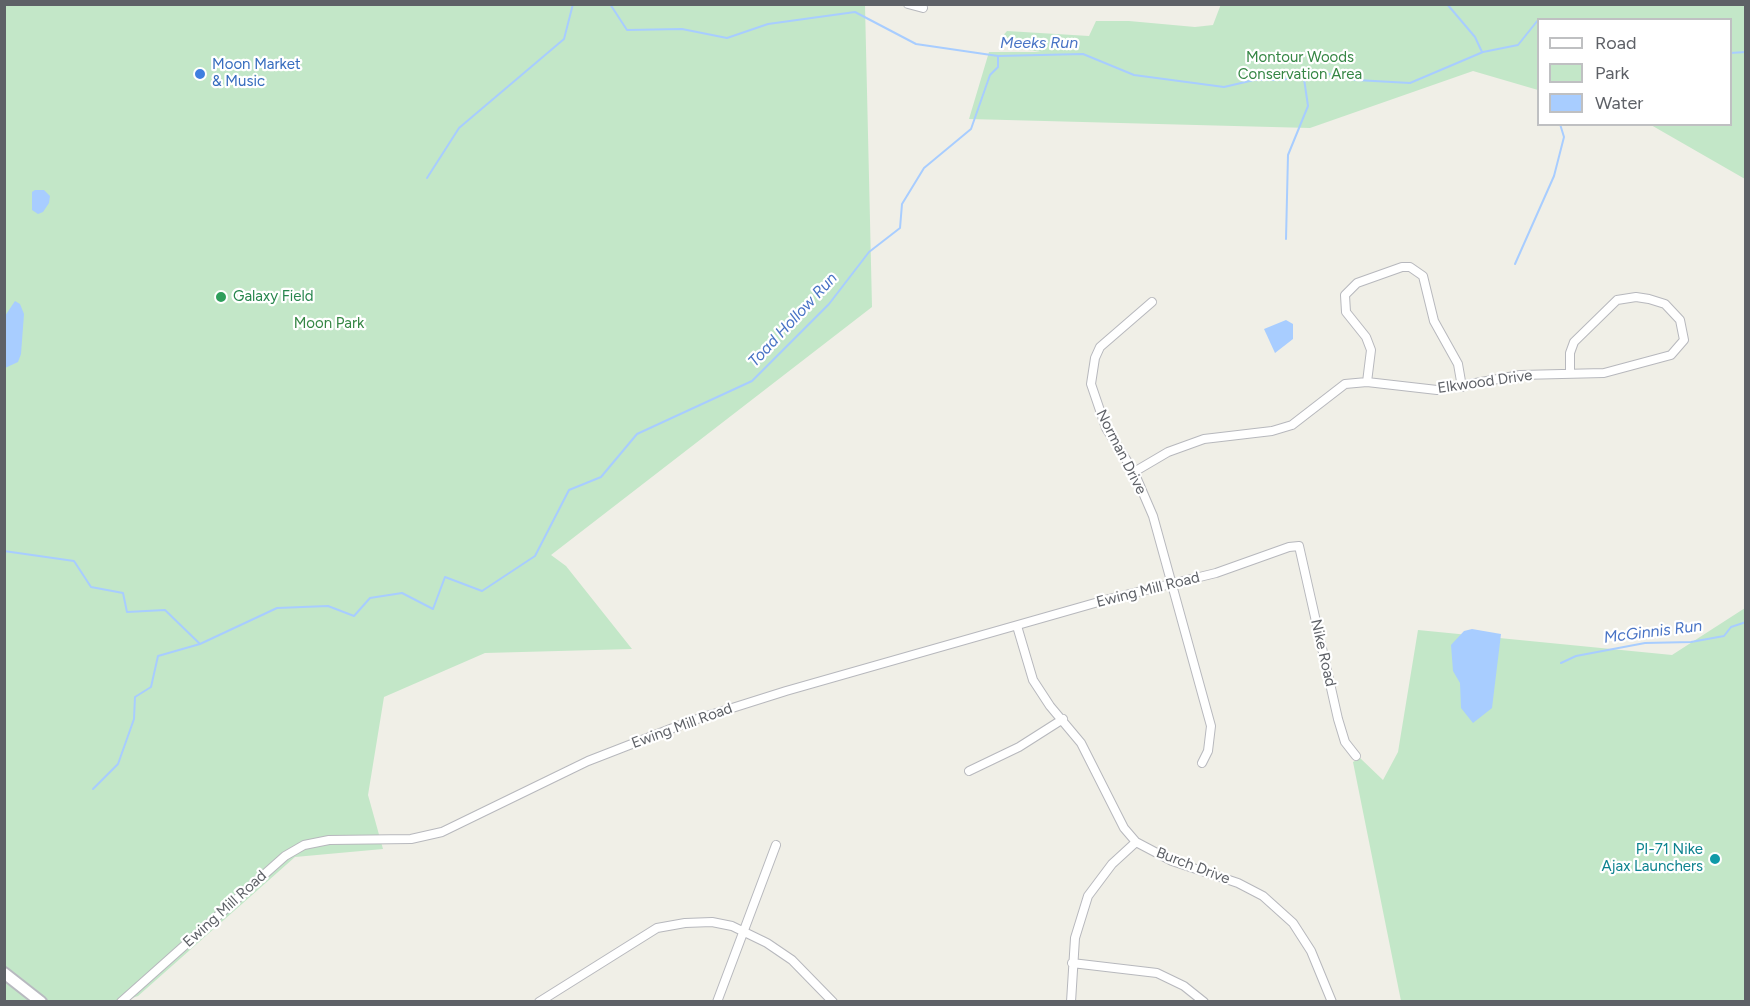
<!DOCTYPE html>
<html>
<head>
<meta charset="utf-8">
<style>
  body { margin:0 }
  #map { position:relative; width:1750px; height:1006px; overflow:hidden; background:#f0efe7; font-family:Figtree,sans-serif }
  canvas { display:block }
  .frame { position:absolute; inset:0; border:6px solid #5e6167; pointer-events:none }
  .legend { position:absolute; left:1537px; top:18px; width:195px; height:108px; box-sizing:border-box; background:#fff; border:2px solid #bfc0c2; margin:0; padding:8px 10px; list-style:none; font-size:18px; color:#5e6167 }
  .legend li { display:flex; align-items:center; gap:12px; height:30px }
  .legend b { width:30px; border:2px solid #bfc0c2 }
</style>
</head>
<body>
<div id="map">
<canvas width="1750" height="1006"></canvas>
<div class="frame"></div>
<ul class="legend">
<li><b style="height:8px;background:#fff"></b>Road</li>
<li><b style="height:16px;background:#c3e7c8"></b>Park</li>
<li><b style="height:16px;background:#a8cdff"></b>Water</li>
</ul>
</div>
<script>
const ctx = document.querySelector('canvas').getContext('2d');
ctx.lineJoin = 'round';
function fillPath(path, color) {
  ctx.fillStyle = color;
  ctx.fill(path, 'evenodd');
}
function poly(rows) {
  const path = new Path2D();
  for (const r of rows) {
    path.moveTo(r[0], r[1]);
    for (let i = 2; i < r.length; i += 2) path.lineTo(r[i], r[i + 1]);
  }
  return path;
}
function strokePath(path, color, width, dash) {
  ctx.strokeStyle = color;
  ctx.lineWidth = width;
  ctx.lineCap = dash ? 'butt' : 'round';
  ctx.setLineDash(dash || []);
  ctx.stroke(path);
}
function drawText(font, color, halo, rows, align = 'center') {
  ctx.font = font + ' Figtree,sans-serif';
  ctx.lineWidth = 4.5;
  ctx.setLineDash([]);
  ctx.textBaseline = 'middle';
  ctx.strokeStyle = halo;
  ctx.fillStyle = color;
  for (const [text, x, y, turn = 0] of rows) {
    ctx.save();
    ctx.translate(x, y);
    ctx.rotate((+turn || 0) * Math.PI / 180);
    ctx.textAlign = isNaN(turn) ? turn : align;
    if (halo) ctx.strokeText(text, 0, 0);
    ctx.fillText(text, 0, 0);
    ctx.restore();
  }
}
const green = poly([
  [1221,4,1745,5,1745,179,1651,125,1730,124,1730,20,1538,20,1538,90,1473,71,1310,128,969,119,989,52,1041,52,1011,47,1000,39,1007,31,1089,36,1096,21,1129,21,1195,27,1213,25],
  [5,5,865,5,872,307,551,555,566,566,632,649,485,653,384,697,368,795,383,849,295,857,138,996,124,1001,5,1002],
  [1745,608,1745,1001,1401,1001,1353,762,1360,758,1383,780,1398,752,1418,630,1672,655]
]);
const water = poly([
  [35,190,44,190,50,196,49,203,43,212,38,214,32,210,32,192],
  [15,301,20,304,24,314,21,354,18,362,5,368,5,316],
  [1286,320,1293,324,1293,339,1275,353,1264,329],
  [1472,629,1501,634,1492,708,1473,723,1461,708,1460,683,1453,671,1451,645,1464,631]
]);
const stream = poly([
  [610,4,627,30,682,29,727,38,768,24,855,12,916,44,998,56,1083,54,1134,75,1224,87,1254,80,1283,80,1311,70,1356,80,1410,83,1483,52,1518,45,1538,20],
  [1447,4,1475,37,1482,52],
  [1539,20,1547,20],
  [1730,53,1746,52],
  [427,178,459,128,564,39,573,4],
  [1286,239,1288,155,1308,106,1303,72],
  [1515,264,1554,176,1564,137,1560,124],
  [4,551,74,561,91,587,123,593,127,612,165,610,200,644,277,608,328,606,354,616,370,598,402,593,433,609,445,577,482,591,535,556,569,490,601,477,637,434,752,381,829,304,869,252,900,228,902,204,924,168,971,129,990,75,998,67,998,56],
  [1561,663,1576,656,1645,643,1691,642,1724,636,1731,627,1746,622],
  [93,789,118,764,134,719,135,697,151,687,158,656,200,644]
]);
const minor = poly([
  [908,4,923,8],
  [1152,302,1100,347,1095,358,1091,384,1106,428,1134,472,1153,516,1211,726,1208,751,1202,763],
  [1367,382,1371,350,1366,337,1346,312,1345,295,1357,283,1402,267,1410,267,1423,276,1434,321,1458,364,1462,387],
  [1134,472,1168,452,1204,439,1272,431,1292,425,1345,384,1367,382,1437,390,1520,375,1604,373,1671,355,1684,340,1680,320,1665,304,1649,299,1636,297,1617,300,1574,342,1570,353,1570,373],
  [1017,626,1033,680,1050,706,1081,743,1124,828,1136,842,1172,861,1238,883,1263,896,1293,923,1311,951,1332,1002],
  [969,771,1019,747,1063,719],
  [1072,963,1157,973,1184,986,1204,1002],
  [121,1002,285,856,304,845,329,840,411,839,442,832,588,761,691,721,786,691,1109,599,1216,573,1289,547,1299,546,1338,719,1345,742,1356,756],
  [539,1002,657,928,685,923,712,922,732,926,767,943,792,960,833,1002],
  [717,1002,776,845],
  [1071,1002,1075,938,1088,896,1112,864,1136,842]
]);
const secondary = poly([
  [4,973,41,1002]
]);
const markers = [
  [200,74,6,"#3f7fe0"],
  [221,297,6,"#2e9e5b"],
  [1715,859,6,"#0f9aa8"]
];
const parkNames = [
  ["Montour Woods",1300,58],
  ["Conservation Area",1300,75],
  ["Moon Park",329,324]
];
const shopNames = [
  ["Moon Market",212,65],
  ["& Music",212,82]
];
const leisureNames = [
  ["Galaxy Field",233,297]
];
const streetNames = [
  ["Elkwood Drive",1485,382,-8],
  ["Norman Drive",1121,452,63],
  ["Ewing Mill Road",1148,590,-14],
  ["Nike Road",1323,653,77],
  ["Ewing Mill Road",682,726,-20],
  ["Burch Drive",1193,866,21],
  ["Ewing Mill Road",225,909,-42]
];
const cultureNames = [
  ["PI-71 Nike",1703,850],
  ["Ajax Launchers",1703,867]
];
const waterNames = [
  ["Meeks Run",1039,43],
  ["Toad Hollow Run",793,320,-47],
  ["McGinnis Run",1653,632,-7]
];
fillPath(green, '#c3e7c8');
fillPath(water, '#a8cdff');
strokePath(stream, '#a8cdff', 2);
strokePath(minor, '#b7b8bd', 10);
strokePath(secondary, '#b8bac0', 14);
strokePath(minor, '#fff', 8);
strokePath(secondary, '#fff', 10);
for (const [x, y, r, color] of markers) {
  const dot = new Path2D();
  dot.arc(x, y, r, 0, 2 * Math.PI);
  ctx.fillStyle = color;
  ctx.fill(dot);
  strokePath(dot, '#fff', 2);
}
drawText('15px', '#358644', '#fff', parkNames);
drawText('15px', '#366cbe', '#fff', shopNames, 'left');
drawText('15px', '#27864d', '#fff', leisureNames, 'left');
drawText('15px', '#5e6167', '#fff', streetNames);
drawText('15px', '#0d838f', '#fff', cultureNames, 'right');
drawText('italic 16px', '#4873c5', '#fff', waterNames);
</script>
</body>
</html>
